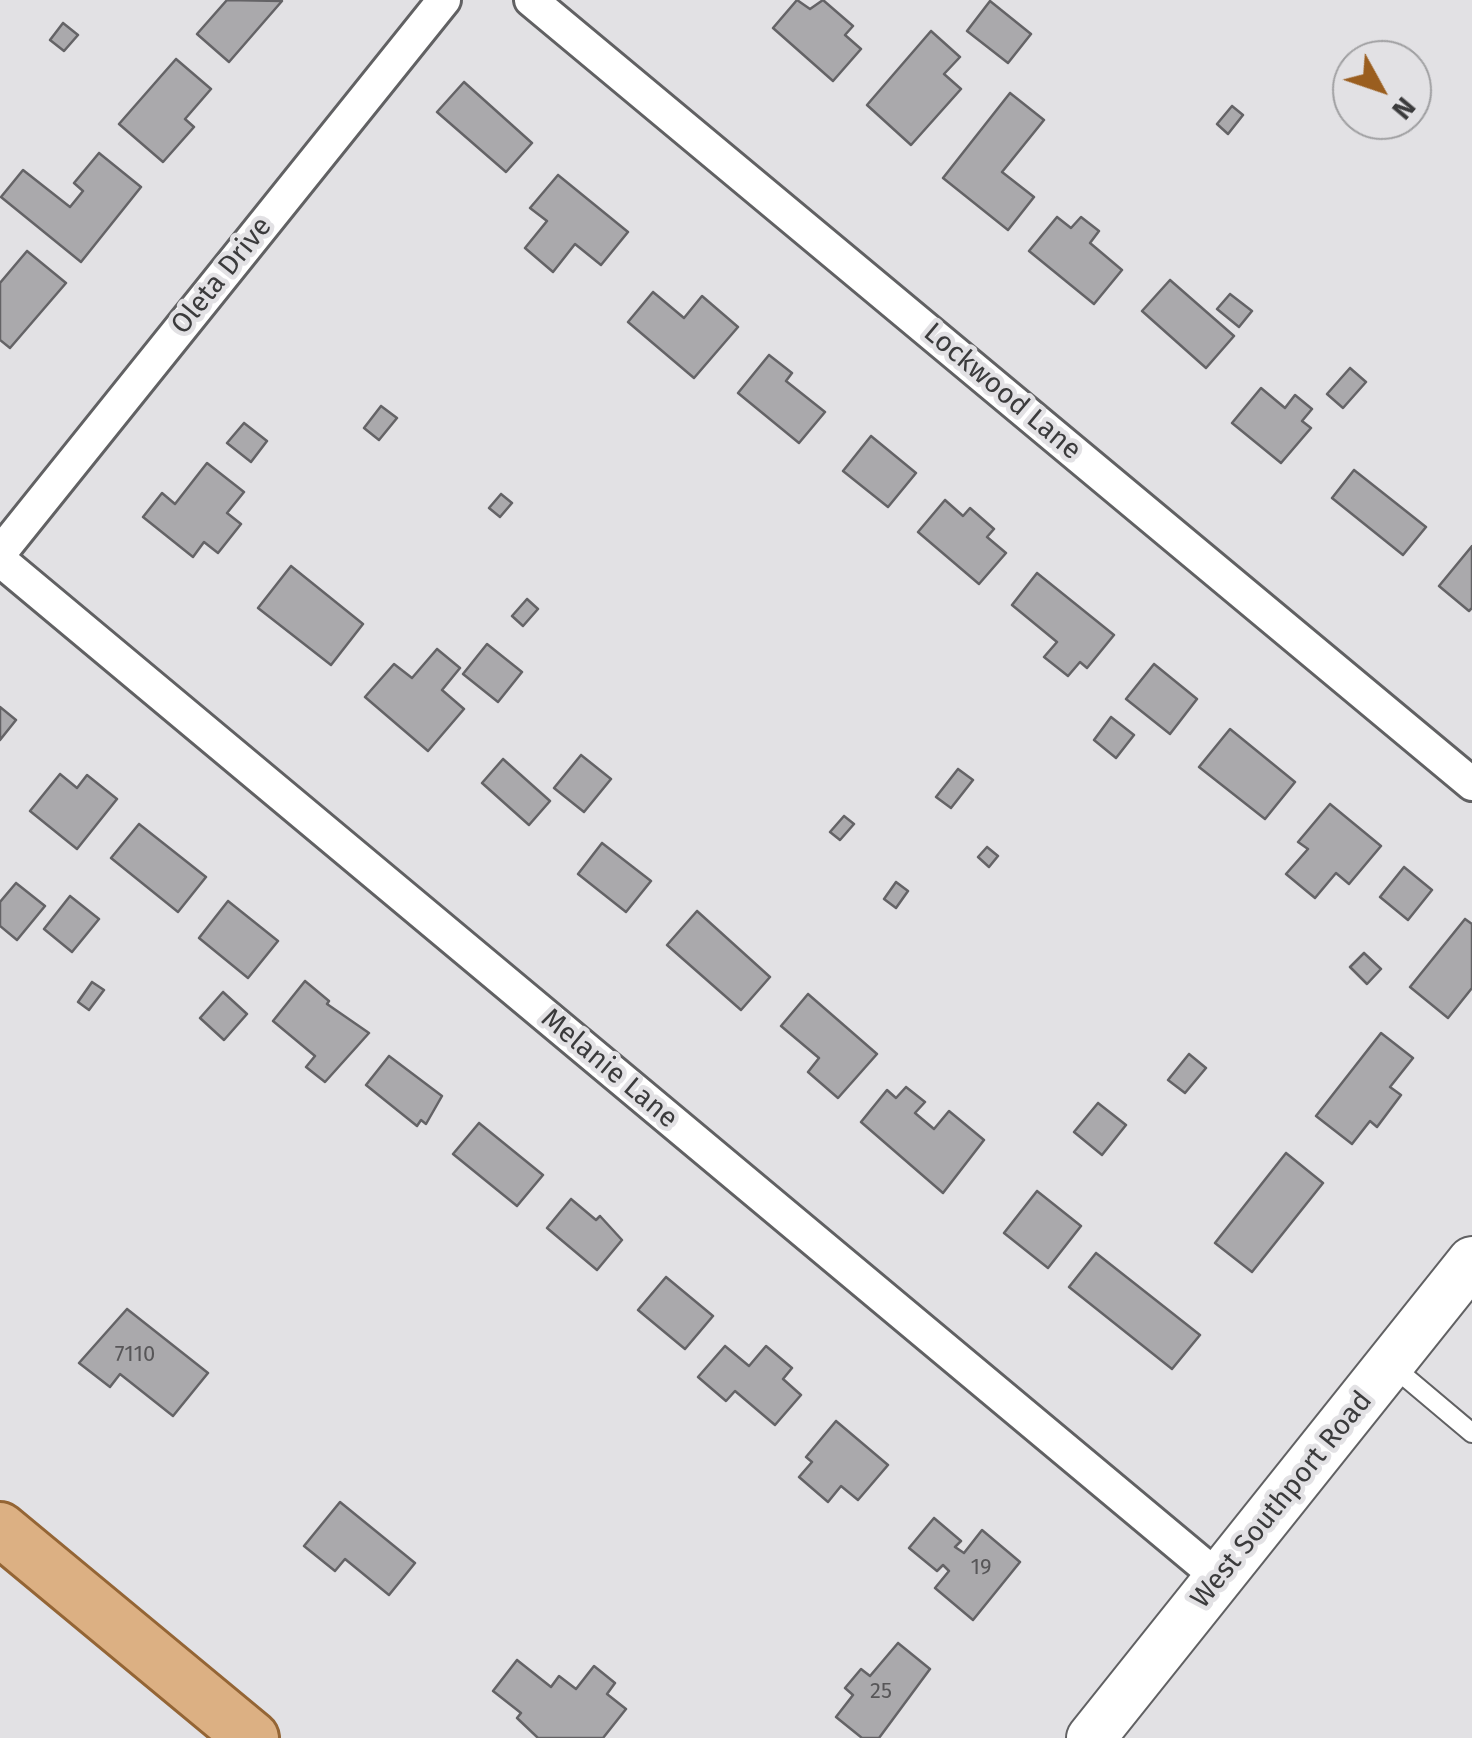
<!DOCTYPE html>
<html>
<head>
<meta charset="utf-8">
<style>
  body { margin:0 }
  #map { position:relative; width:1472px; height:1738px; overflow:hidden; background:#e2e1e4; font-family:"Fira Sans",sans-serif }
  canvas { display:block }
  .north { position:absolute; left:1332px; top:40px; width:100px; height:100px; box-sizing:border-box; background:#e2e1e4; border:2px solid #9f9fa1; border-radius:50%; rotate:130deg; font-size:28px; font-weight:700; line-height:40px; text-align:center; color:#3b3b3c }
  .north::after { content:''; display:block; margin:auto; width:35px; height:45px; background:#9a5e1f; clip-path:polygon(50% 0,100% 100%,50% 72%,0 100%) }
</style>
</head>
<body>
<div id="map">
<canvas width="1472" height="1738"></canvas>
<div class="north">N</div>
</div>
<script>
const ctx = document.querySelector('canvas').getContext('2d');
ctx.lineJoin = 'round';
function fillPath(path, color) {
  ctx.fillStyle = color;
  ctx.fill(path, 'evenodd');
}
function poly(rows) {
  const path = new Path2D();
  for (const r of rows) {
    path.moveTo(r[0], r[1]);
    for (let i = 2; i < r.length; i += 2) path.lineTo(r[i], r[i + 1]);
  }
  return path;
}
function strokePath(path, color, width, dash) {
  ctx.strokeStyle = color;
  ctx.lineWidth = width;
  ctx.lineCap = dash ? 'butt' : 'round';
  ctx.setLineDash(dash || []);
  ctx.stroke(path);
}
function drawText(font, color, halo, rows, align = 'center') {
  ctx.font = font + ' "Fira Sans",sans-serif';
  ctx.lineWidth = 9;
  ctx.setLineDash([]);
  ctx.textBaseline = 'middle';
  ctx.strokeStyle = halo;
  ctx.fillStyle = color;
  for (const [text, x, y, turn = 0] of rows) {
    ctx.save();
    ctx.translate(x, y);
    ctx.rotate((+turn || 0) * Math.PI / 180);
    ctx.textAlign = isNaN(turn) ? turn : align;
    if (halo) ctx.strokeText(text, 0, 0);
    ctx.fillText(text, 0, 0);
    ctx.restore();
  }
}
const building = poly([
  [227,0,282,1,229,62,197,34,227,0],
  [797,0,810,9,823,0,853,26,845,35,861,49,833,81,773,28,797,0],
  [990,1,1031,34,1008,63,967,31,990,1],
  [63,23,78,35,64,51,50,40,63,23],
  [931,31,960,57,944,74,961,89,911,145,867,105,931,31],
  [176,59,211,89,185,119,194,127,163,162,119,124,176,59],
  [464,82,532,143,506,172,437,112,464,82],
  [1010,93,1044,120,1002,172,1034,197,1008,230,943,178,1010,93],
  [1232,106,1243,115,1228,134,1217,124,1232,106],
  [99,153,141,187,81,262,1,197,23,170,70,207,83,191,74,183,99,153],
  [558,175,628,232,601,265,575,244,553,272,525,248,547,221,530,208,558,175],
  [1057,217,1071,228,1081,217,1099,231,1090,243,1122,270,1094,304,1029,251,1057,217],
  [27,251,66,283,10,348,0,340,0,283,27,251],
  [1170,280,1234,336,1206,368,1142,311,1170,280],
  [653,292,684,318,702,296,738,327,694,378,628,322,653,292],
  [1230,294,1252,311,1239,327,1217,309,1230,294],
  [769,355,792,373,786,381,825,412,799,443,738,393,769,355],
  [1350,368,1366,382,1343,408,1327,394,1350,368],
  [1261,388,1285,408,1295,395,1312,409,1302,421,1311,428,1281,463,1232,423,1261,388],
  [381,406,397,418,379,440,364,428,381,406],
  [244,423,267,441,251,462,227,443,244,423],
  [871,436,916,473,888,507,843,471,871,436],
  [207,463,244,492,227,513,241,524,218,553,204,542,193,557,143,517,162,493,175,504,207,463],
  [1354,470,1426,527,1403,555,1332,498,1354,470],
  [501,494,512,503,500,517,489,508,501,494],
  [945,500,963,516,970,508,994,529,987,537,1006,553,979,584,918,532,945,500],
  [1472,546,1472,608,1469,611,1439,586,1472,546],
  [291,566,363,624,331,665,258,608,291,566],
  [1037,573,1114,635,1087,668,1080,662,1068,676,1044,657,1057,642,1012,605,1037,573],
  [527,599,538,609,523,626,512,616,527,599],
  [487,644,522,672,498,702,463,674,487,644],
  [437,649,460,668,442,690,464,709,428,751,365,697,394,664,412,678,437,649],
  [1154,664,1197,699,1170,734,1126,699,1154,664],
  [0,707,16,720,0,740,0,707],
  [1111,717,1134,735,1116,758,1094,740,1111,717],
  [1230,729,1295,782,1265,819,1199,767,1230,729],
  [581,755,611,779,584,812,554,788,581,755],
  [503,759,550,801,529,825,482,783,503,759],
  [958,769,973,780,951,808,936,797,958,769],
  [60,774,77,788,87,775,117,799,77,849,30,811,60,774],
  [1330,804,1381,846,1349,884,1336,873,1315,898,1286,874,1308,849,1298,842,1330,804],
  [844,816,854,824,840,840,830,832,844,816],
  [139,824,206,877,178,912,111,858,139,824],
  [602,843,651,881,626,912,578,874,602,843],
  [987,847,998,856,989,867,978,857,987,847],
  [1404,867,1432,890,1408,920,1380,897,1404,867],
  [896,882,908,891,896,908,884,899,896,882],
  [16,883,45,906,17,940,0,926,0,902,16,883],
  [70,896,99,919,72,952,44,929,70,896],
  [228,901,278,941,248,978,199,938,228,901],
  [697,911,770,977,741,1010,667,945,697,911],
  [1465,919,1472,924,1472,988,1448,1018,1410,987,1465,919],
  [1364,953,1381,969,1367,984,1350,967,1364,953],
  [305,981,329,1001,327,1004,369,1033,325,1082,306,1067,315,1056,273,1021,305,981],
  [92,982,104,990,89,1010,78,1002,92,982],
  [223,992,247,1014,224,1040,200,1018,223,992],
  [808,994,877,1054,838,1098,808,1072,819,1058,781,1026,808,994],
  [1381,1033,1413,1058,1390,1087,1401,1095,1377,1127,1370,1121,1352,1144,1316,1116,1381,1033],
  [1189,1054,1206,1068,1185,1093,1168,1080,1189,1054],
  [389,1056,442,1096,426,1124,421,1120,417,1126,366,1085,389,1056],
  [906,1087,925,1102,915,1113,934,1129,949,1111,984,1140,943,1193,861,1122,887,1090,896,1098,906,1087],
  [1098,1103,1126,1125,1102,1155,1074,1132,1098,1103],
  [479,1123,543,1175,517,1206,453,1154,479,1123],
  [1286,1153,1323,1183,1252,1272,1215,1243,1286,1153],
  [1037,1191,1081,1226,1048,1268,1004,1233,1037,1191],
  [571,1199,596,1220,600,1216,622,1240,597,1270,547,1228,571,1199],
  [1096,1253,1200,1335,1172,1369,1069,1287,1096,1253],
  [666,1277,713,1316,685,1349,638,1310,666,1277],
  [127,1309,208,1373,173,1416,120,1374,110,1387,79,1363,127,1309],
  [725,1346,749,1366,766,1346,792,1368,783,1379,801,1395,775,1425,735,1391,726,1401,698,1377,725,1346],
  [836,1421,888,1465,858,1500,841,1486,828,1502,799,1477,812,1462,806,1457,836,1421],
  [340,1502,415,1563,389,1595,345,1559,335,1571,304,1546,340,1502],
  [934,1518,961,1541,955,1547,964,1553,982,1530,1020,1562,973,1620,935,1588,949,1571,943,1565,937,1571,909,1548,934,1518],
  [898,1643,930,1669,879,1738,862,1738,836,1717,853,1695,845,1688,861,1669,870,1676,898,1643],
  [517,1660,551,1687,559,1676,576,1689,594,1666,615,1683,607,1694,626,1709,603,1738,538,1738,517,1718,521,1713,493,1691,517,1660]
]);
const lane = poly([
  [1390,1364,1472,1433]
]);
const street = poly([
  [531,0,1472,784],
  [0,553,444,0],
  [0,560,1219,1578]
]);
const secondary = poly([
  [1091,1738,1472,1261]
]);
const primary = poly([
  [0,1529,252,1738]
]);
const numberNames = [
  ["7110",135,1355],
  ["19",981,1568],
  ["25",881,1692]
];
const streetNames = [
  ["Oleta Drive",222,276,-51],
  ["Lockwood Lane",1002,392,40],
  ["Melanie Lane",609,1069,40],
  ["West Southport Road",1282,1500,-51]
];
fillPath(building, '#aaa9ac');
strokePath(building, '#646366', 2.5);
strokePath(lane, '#616163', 22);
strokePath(street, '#616163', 38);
strokePath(secondary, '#616163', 52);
strokePath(primary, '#946535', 58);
strokePath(lane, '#fff', 18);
strokePath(street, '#fff', 32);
strokePath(secondary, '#fff', 48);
strokePath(primary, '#dcb083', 52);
drawText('22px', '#575658', null, numberNames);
drawText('28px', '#3b3b3c', '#e2e1e4', streetNames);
</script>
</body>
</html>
